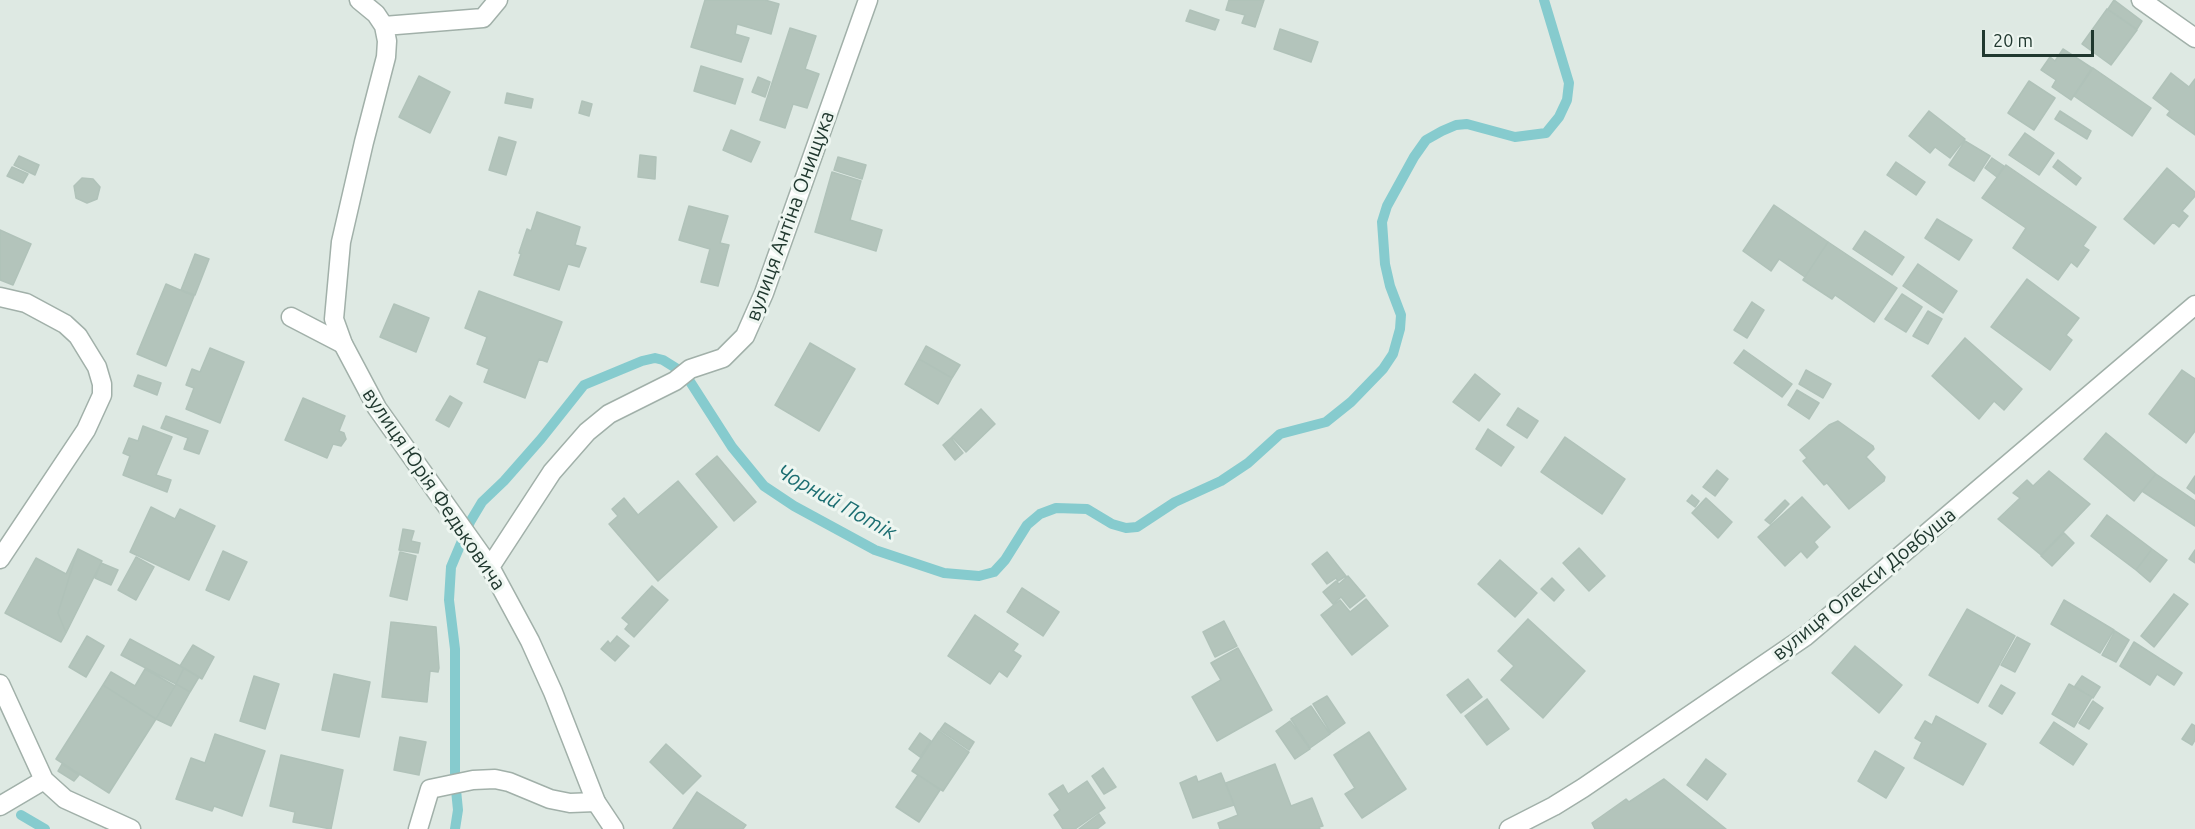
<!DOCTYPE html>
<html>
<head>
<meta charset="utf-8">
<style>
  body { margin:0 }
  #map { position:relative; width:2195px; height:829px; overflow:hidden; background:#dee9e3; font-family:Ubuntu,sans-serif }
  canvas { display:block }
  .scale { position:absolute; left:1982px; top:30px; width:112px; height:27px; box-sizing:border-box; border:3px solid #20382f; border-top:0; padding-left:8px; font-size:18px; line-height:21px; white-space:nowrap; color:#20382f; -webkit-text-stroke:4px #eef6f1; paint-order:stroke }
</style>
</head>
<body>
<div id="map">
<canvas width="2195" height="829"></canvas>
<div class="scale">20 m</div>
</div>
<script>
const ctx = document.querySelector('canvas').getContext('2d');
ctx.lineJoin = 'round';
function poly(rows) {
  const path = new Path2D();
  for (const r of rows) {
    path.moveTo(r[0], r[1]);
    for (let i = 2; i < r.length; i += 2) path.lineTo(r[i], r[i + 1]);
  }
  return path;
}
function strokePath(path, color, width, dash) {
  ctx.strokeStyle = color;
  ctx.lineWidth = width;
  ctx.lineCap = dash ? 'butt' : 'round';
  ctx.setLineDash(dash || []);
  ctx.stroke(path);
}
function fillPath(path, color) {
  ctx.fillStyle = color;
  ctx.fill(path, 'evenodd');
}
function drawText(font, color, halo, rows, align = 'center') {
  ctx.font = font + ' Ubuntu,sans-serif';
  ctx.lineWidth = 6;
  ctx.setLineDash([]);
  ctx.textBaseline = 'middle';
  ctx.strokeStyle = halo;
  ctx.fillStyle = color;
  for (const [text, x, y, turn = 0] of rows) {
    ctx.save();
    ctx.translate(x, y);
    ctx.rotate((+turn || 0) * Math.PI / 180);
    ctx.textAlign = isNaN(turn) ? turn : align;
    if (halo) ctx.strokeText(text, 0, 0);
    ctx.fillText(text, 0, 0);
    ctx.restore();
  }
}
const stream = poly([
  [21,815,45,829],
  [455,829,458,810,455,780,455,649,449,600,451,567,470,522,482,502,504,481,541,439,584,385,642,361,655,358,663,360,679,370,689,380,732,447,764,486,794,506,875,550,944,573,979,576,994,572,1005,560,1027,525,1040,514,1056,508,1087,509,1112,524,1126,528,1137,527,1175,502,1221,481,1248,463,1280,434,1326,422,1351,402,1383,369,1393,354,1400,329,1401,315,1390,286,1385,264,1382,222,1387,206,1414,157,1426,140,1442,131,1456,125,1467,124,1515,137,1546,133,1559,117,1567,100,1569,83,1544,0]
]);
const building = poly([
  [705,0,765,0,779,4,771,34,737,24,735,34,749,38,741,62,691,47,705,0],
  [1229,0,1264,0,1255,27,1242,23,1245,15,1226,10,1229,0],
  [2114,0,2142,21,2137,29,2108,9,2114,0],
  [2107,9,2137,30,2111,65,2082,44,2107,9],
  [1190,10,1219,20,1215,30,1186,21,1190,10],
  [790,28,816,36,805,69,819,74,807,108,793,104,785,128,760,120,790,28],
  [1280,29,1318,42,1311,62,1274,49,1280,29],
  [2063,49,2092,68,2071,100,2052,87,2056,80,2041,70,2050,57,2055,61,2063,49],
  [701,66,743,79,735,104,694,91,701,66],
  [2093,68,2151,108,2132,136,2074,96,2093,68],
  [2171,73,2189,87,2195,79,2195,135,2167,115,2170,111,2153,98,2171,73],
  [419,76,450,92,430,133,399,117,419,76],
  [758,77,770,82,765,97,752,92,758,77],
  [2029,81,2055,98,2034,130,2008,113,2029,81],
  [507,93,533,99,531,108,505,103,507,93],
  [582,101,592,104,589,116,579,113,582,101],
  [1929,111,1965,139,1950,158,1935,147,1930,153,1909,136,1929,111],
  [2060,111,2091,131,2087,139,2055,119,2060,111],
  [731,130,760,142,751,162,723,150,731,130],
  [2025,133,2054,153,2039,175,2009,155,2025,133],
  [499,137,516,142,506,175,489,170,499,137],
  [1965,141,1990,156,1974,181,1949,165,1965,141],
  [640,155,656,157,655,179,638,177,640,155],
  [19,156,39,165,35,175,14,165,19,156],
  [838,157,866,165,862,179,834,170,838,157],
  [1992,158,2004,166,1997,177,1985,168,1992,158],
  [2058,160,2081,178,2076,185,2053,167,2058,160],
  [1896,162,1925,182,1916,195,1887,175,1896,162],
  [2006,165,2096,227,2083,246,2089,250,2077,267,2071,262,2058,280,2013,248,2026,228,1982,198,2006,165],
  [12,167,28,174,23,183,7,176,12,167],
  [2167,168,2195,192,2195,196,2182,211,2188,216,2179,227,2173,222,2154,244,2124,219,2167,168],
  [832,172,861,181,850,220,882,230,876,251,815,232,832,172],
  [82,178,93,179,100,187,97,199,87,203,76,198,74,186,82,178],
  [1774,205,1828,242,1805,277,1779,259,1771,271,1743,251,1774,205],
  [689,206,728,216,720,243,729,245,718,286,701,282,710,249,679,240,689,206],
  [537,212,580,227,575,245,586,248,579,267,568,264,559,290,514,275,521,254,519,253,527,229,531,231,537,212],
  [1937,219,1972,240,1959,260,1925,238,1937,219],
  [0,230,31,244,13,285,0,280,0,230],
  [1865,231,1904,257,1892,275,1853,249,1865,231],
  [1828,242,1897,288,1874,322,1835,295,1832,299,1803,280,1828,242],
  [195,254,209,259,195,295,181,290,195,254],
  [1918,264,1957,291,1943,313,1903,286,1918,264],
  [2027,279,2079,318,2066,335,2072,340,2050,370,1991,327,2027,279],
  [166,284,194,296,166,366,137,354,166,284],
  [479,291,562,322,547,362,539,359,525,398,484,382,489,369,477,364,487,337,465,328,479,291],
  [1902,294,1922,307,1906,332,1885,319,1902,294],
  [1752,302,1764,310,1747,338,1734,330,1752,302],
  [394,304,429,318,416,352,380,337,394,304],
  [1928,311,1942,319,1928,344,1913,336,1928,311],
  [1965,338,2022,389,2004,410,1994,401,1979,419,1932,376,1965,338],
  [810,343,855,369,819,431,775,405,810,343],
  [926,346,960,365,952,378,919,359,926,346],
  [210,348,244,362,220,423,186,409,194,388,186,385,192,369,200,372,210,348],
  [1744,350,1792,384,1782,397,1734,363,1744,350],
  [919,359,952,378,938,404,905,384,919,359],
  [1806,370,1831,384,1823,398,1799,384,1806,370],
  [2182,370,2195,379,2195,431,2186,443,2149,414,2182,370],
  [1475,374,1500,394,1479,421,1453,402,1475,374],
  [138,375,161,383,157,395,134,386,138,375],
  [1797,390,1819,403,1809,419,1788,405,1797,390],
  [450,396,462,403,449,427,436,420,450,396],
  [303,398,345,416,339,431,344,433,346,439,341,446,333,444,327,458,285,440,303,398],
  [1518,408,1538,421,1527,438,1507,425,1518,408],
  [981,409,995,424,966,452,952,437,981,409],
  [166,416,208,431,199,454,184,449,188,438,161,428,166,416],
  [1838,421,1873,446,1874,449,1866,457,1885,477,1884,481,1849,509,1827,483,1824,485,1803,461,1807,458,1800,450,1829,425,1838,421],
  [143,426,172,437,156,475,171,480,167,492,123,475,130,456,123,453,129,438,138,441,143,426],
  [1488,429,1514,447,1501,466,1476,449,1488,429],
  [2106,433,2156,474,2134,501,2084,459,2106,433],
  [1565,437,1625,479,1602,514,1541,472,1565,437],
  [951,438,963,453,955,460,943,445,951,438],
  [717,456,756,502,734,521,696,474,717,456],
  [1717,470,1728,479,1715,496,1703,487,1717,470],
  [2049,471,2090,504,2041,555,1998,519,2020,498,2013,493,2027,480,2033,486,2049,471],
  [2156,474,2195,501,2195,526,2142,491,2156,474],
  [2195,476,2195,494,2187,488,2195,476],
  [678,481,717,527,658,581,609,524,618,516,612,509,624,498,638,515,678,481],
  [1692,495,1699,501,1695,507,1687,501,1692,495],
  [1802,497,1830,527,1814,542,1818,547,1807,558,1801,551,1785,566,1758,537,1802,497],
  [1706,498,1732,522,1718,538,1692,513,1706,498],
  [1785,500,1789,504,1770,524,1765,520,1785,500],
  [151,507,175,519,180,509,215,526,189,580,130,552,151,507],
  [2107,515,2152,549,2136,570,2091,536,2107,515],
  [403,529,414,531,411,541,420,543,418,553,399,550,403,529],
  [2064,533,2074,543,2052,566,2041,556,2064,533],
  [1579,548,1605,576,1589,591,1563,563,1579,548],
  [78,549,102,561,66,633,58,613,78,549],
  [78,549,58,613,66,633,61,642,5,613,36,558,66,574,78,549],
  [2152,549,2167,560,2150,582,2136,570,2152,549],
  [2195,550,2195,563,2189,559,2195,550],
  [223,551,247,562,229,600,206,590,223,551],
  [400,552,416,556,407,600,390,596,400,552],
  [1327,552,1346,576,1338,581,1336,578,1327,584,1312,564,1327,552],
  [136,557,154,567,136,600,118,590,136,557],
  [1500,560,1537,593,1515,617,1478,584,1500,560],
  [101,563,118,570,111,585,95,578,101,563],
  [1348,576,1365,596,1350,608,1341,597,1333,604,1323,592,1336,581,1339,584,1348,576],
  [1552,578,1564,590,1554,601,1541,589,1552,578],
  [652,586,668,600,634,637,625,629,629,624,622,618,652,586],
  [1022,588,1059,612,1043,636,1007,612,1022,588],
  [2174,594,2188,604,2154,647,2141,636,2174,594],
  [1366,599,1388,626,1352,655,1321,615,1340,600,1350,612,1366,599],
  [2064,600,2114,630,2100,653,2051,624,2064,600],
  [1967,609,2015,636,1978,703,1929,675,1967,609],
  [975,615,1018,644,1013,651,1021,656,1007,677,999,671,990,684,948,656,975,615],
  [1528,619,1585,671,1543,718,1501,680,1514,666,1498,651,1528,619],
  [1224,621,1237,646,1215,657,1203,632,1224,621],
  [391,622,436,627,439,668,438,672,430,671,427,702,382,697,391,622],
  [2115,631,2129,640,2116,662,2102,655,2115,631],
  [87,636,104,646,86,677,69,667,87,636],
  [617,636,629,646,615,661,601,649,608,641,610,644,617,636],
  [2017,637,2030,644,2015,672,2001,665,2017,637],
  [130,639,184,668,176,684,121,655,130,639],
  [2134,642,2182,673,2174,685,2157,674,2150,685,2120,666,2134,642],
  [193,645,214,657,202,679,180,666,193,645],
  [1855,646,1902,685,1879,713,1832,673,1855,646],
  [1238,648,1272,710,1217,741,1192,697,1221,680,1211,663,1238,648],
  [184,668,199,677,190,692,176,684,184,668],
  [145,669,175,686,156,719,103,685,111,672,135,686,145,669],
  [334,674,370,682,359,737,322,730,334,674],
  [254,676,279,684,265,729,240,721,254,676],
  [2082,676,2100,687,2093,698,2075,686,2082,676],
  [1468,679,1482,697,1461,713,1447,695,1468,679],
  [176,684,190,692,171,726,156,719,176,684],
  [2069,684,2092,697,2074,727,2052,714,2069,684],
  [103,685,156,719,109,793,56,759,103,685],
  [2001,685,2015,693,2002,714,1989,706,2001,685],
  [1327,696,1345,723,1331,733,1313,704,1327,696],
  [1487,699,1509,729,1487,745,1465,716,1487,699],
  [2093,701,2103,708,2089,729,2079,723,2093,701],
  [1311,706,1330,734,1310,748,1291,719,1311,706],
  [1936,716,1986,744,1963,785,1914,758,1922,742,1915,738,1925,721,1932,725,1936,716],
  [1290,721,1310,749,1295,759,1276,731,1290,721],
  [2054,722,2087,744,2073,765,2040,743,2054,722],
  [945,723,974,742,969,750,940,730,945,723],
  [2192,724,2195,726,2195,740,2192,745,2182,739,2192,724],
  [939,731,969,752,943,791,912,771,939,731],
  [1369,732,1406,789,1362,818,1345,794,1355,788,1334,755,1369,732],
  [920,733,931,741,920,757,909,749,920,733],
  [215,734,265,751,242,816,214,806,212,811,176,799,191,758,205,763,215,734],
  [400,737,426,742,419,775,394,770,400,737],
  [666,744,701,776,683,794,650,762,666,744],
  [1875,751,1904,768,1886,798,1858,781,1875,751],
  [281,755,343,770,331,829,293,822,295,812,270,806,281,755],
  [1706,759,1726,774,1707,800,1687,785,1706,759],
  [62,764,79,775,74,781,58,771,62,764],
  [1275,764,1291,806,1312,798,1323,826,1319,827,1320,829,1220,829,1218,823,1238,815,1226,783,1275,764],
  [1103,768,1116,787,1104,794,1092,776,1103,768],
  [1221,773,1234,805,1193,818,1180,783,1196,776,1198,782,1221,773],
  [918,775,940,790,919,822,896,807,918,775],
  [1664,779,1726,829,1595,829,1592,823,1626,799,1629,802,1664,779],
  [1087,781,1105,808,1075,829,1063,829,1054,815,1060,810,1049,794,1063,785,1068,794,1087,781],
  [697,792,746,825,743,829,673,829,697,792],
  [1099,814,1105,823,1097,829,1079,829,1099,814]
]);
const lane = poly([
  [2141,0,2195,38],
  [0,297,26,303,65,324,78,336,97,367,102,384,102,395,86,430,0,559],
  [291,317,343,344],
  [0,684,44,780,65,799,131,829],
  [418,829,430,789,473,780,495,779,509,782,550,799,570,803,596,802]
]);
const street = poly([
  [359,0,376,14,384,26,387,41,386,57,364,142,341,242,334,319,343,344,377,408,490,567,530,641,553,692,596,802,614,829],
  [384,26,483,18,498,0],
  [490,567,552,472,587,432,609,414,675,381,690,369,723,358,745,336,764,293,868,0],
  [0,806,44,780],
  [1509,829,1554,806,1583,788,1806,636,2195,305]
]);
const streetNames = [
  ["вулиця Антіна Онищука",790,216,-70],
  ["вулиця Юрія Федьковича",434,489,56],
  ["вулиця Олекси Довбуша",1864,584,-39]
];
const waterNames = [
  ["Чорний Потік",837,502,29]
];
strokePath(stream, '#86cbce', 10);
fillPath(building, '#b3c4bb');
strokePath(building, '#b0c2b9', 1.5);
strokePath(lane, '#a1b0a9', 21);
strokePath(street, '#a1b0a9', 21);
strokePath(lane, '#fff', 18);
strokePath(street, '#fff', 18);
drawText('20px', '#20382f', '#eef6f1', streetNames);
drawText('italic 21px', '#1c6e72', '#eef6f1', waterNames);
</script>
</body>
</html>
